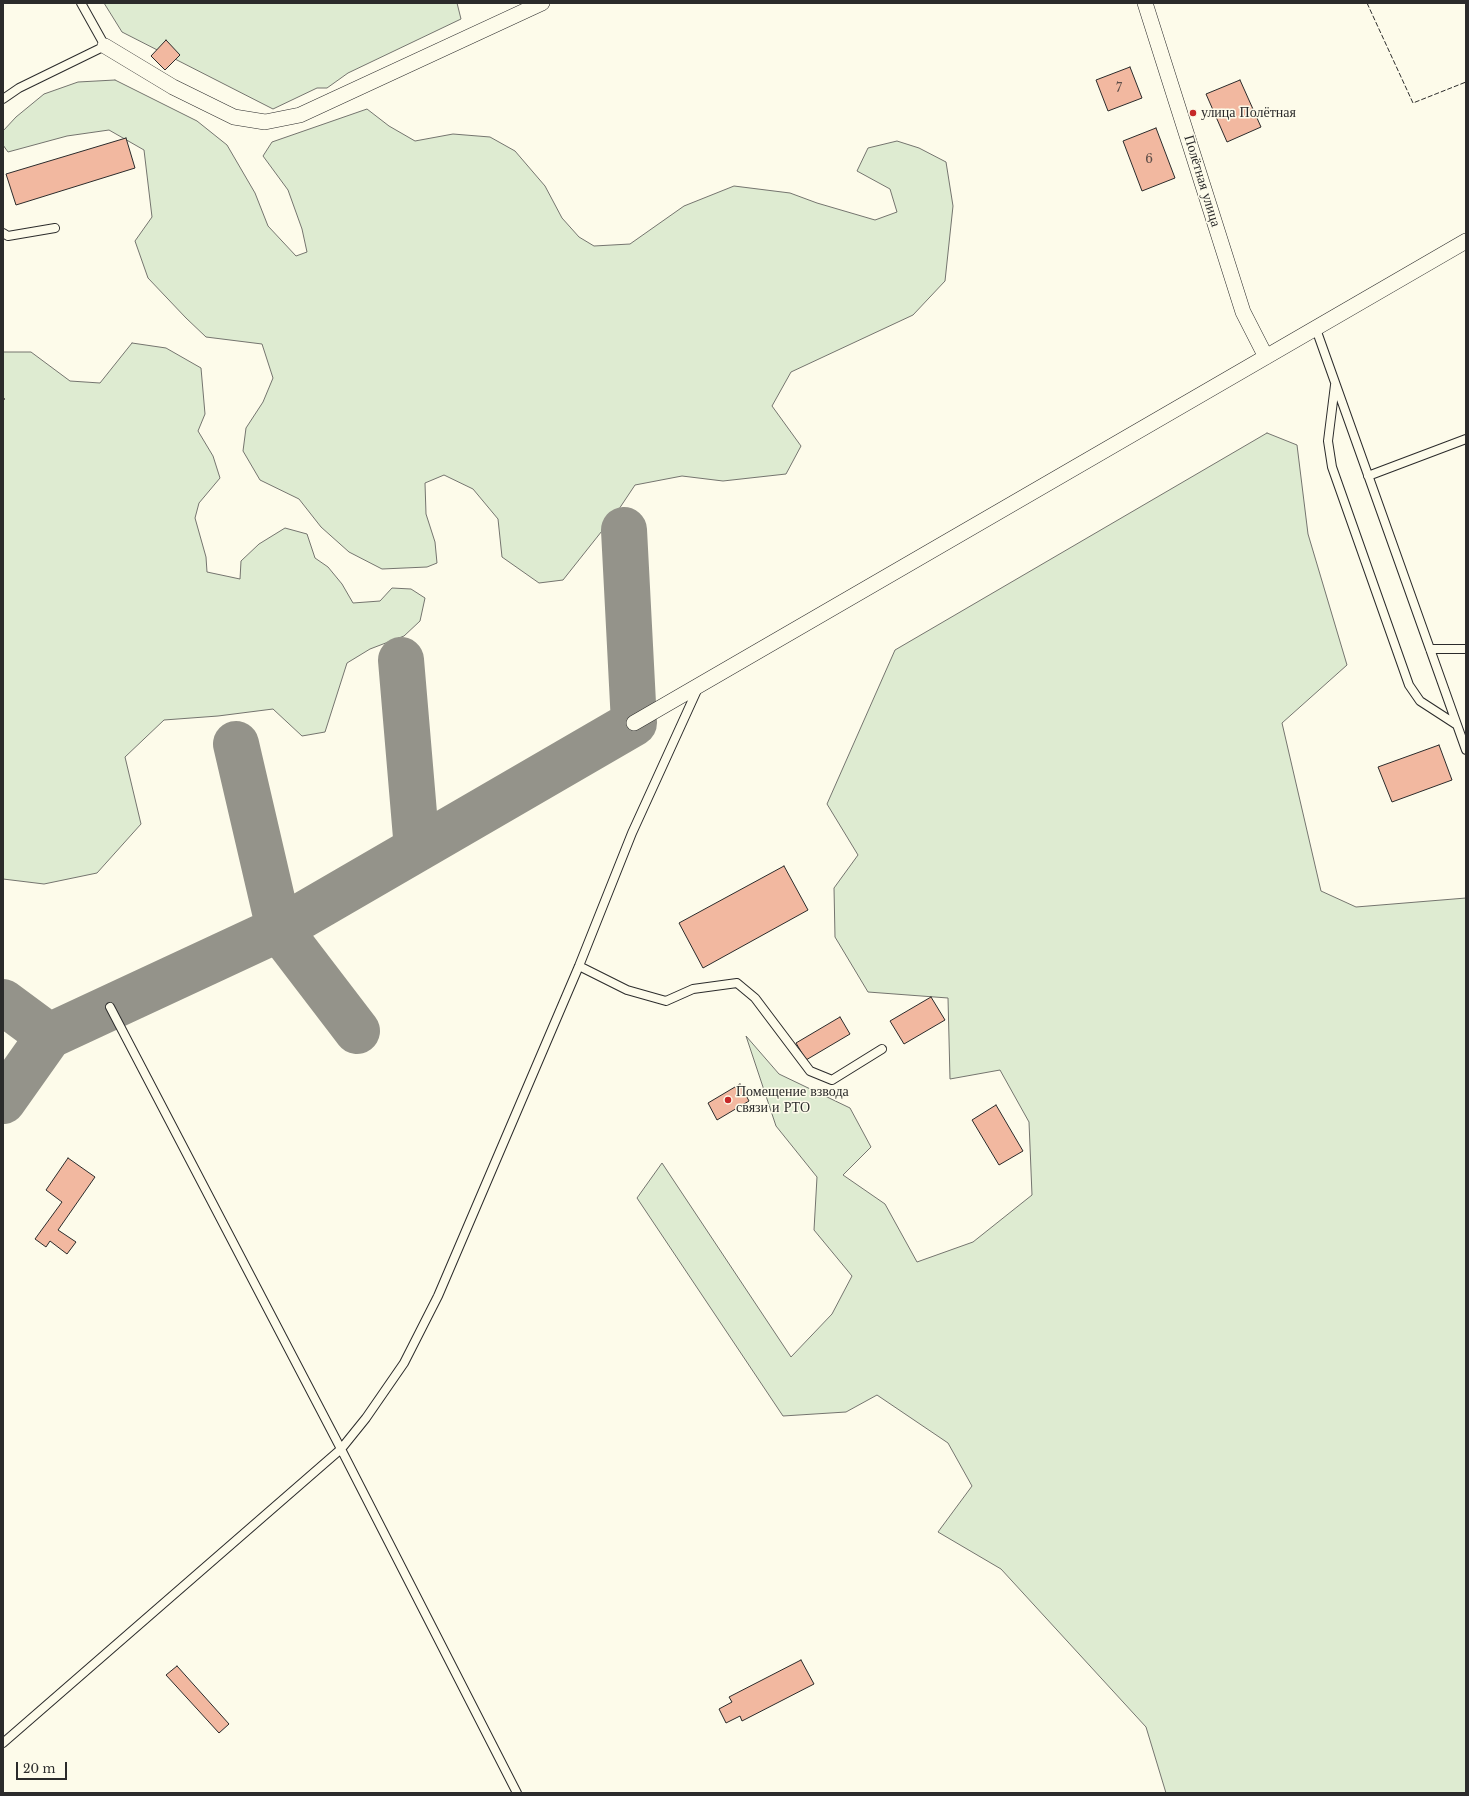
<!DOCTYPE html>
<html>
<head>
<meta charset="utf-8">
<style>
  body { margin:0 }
  #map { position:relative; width:1469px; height:1796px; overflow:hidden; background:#fdfbea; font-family:"Libre Baskerville",serif }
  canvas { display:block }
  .frame { position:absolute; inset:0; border:4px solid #2b2b2b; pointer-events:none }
  .scale { position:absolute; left:16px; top:1762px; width:51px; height:18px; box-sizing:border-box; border:2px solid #2b2b2b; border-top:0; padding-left:5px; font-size:12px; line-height:14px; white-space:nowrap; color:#2b2b2b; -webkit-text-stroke:3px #fdfbea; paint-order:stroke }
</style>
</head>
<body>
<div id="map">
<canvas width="1469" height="1796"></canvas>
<div class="frame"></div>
<div class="scale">20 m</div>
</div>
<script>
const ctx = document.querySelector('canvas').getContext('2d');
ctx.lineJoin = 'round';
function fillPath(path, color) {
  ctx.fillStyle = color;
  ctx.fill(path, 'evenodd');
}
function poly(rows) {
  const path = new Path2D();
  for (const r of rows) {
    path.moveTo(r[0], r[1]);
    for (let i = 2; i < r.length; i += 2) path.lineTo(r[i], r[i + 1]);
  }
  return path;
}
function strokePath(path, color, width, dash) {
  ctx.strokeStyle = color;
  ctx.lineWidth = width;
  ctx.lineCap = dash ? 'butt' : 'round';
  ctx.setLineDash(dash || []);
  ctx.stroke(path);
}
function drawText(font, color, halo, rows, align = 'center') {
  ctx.font = font + ' "Libre Baskerville",serif';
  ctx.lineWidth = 3;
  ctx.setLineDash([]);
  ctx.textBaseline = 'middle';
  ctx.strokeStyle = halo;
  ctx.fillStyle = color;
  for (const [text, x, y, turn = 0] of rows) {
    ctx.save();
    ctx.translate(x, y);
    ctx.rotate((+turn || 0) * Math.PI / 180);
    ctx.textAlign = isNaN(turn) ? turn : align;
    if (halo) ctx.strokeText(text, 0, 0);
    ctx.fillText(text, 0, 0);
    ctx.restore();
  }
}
const green = poly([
  [104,3,457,3,461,19,348,73,327,88,317,88,273,109,122,32,104,3],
  [115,80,197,121,227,145,255,193,268,226,296,256,307,252,302,229,288,190,263,156,272,142,367,109,389,126,415,141,453,134,490,137,515,151,545,186,562,218,579,237,594,246,630,244,684,206,734,186,790,193,817,203,875,220,897,212,890,189,857,171,868,148,897,141,919,148,946,162,953,206,945,281,913,315,791,372,772,406,801,446,786,474,723,481,682,476,635,485,617,512,563,580,539,583,502,557,498,519,473,489,444,475,425,483,426,514,435,542,437,563,427,567,382,569,349,552,321,527,299,499,260,480,243,451,246,428,263,402,273,378,262,344,206,337,186,318,148,278,135,241,152,217,144,150,109,130,67,136,8,152,3,145,3,131,16,117,44,94,78,82,115,80],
  [132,343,166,348,201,368,205,414,198,431,213,456,220,478,199,503,195,518,206,557,207,572,240,579,241,561,259,544,285,528,307,534,315,558,328,567,342,584,353,603,380,601,392,588,411,589,425,598,420,621,404,636,370,649,347,663,325,732,302,736,273,709,218,716,164,720,125,757,141,824,97,873,44,884,3,879,3,401,5,399,3,397,3,352,31,352,70,381,100,383,132,343],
  [1267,433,1297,445,1308,534,1347,665,1282,723,1321,891,1356,907,1466,898,1466,1793,1166,1793,1146,1727,1001,1569,938,1532,972,1486,948,1443,877,1395,846,1412,783,1416,637,1198,662,1163,791,1357,832,1314,852,1276,814,1230,817,1177,776,1126,746,1036,779,1074,850,1108,871,1147,843,1175,885,1204,917,1262,973,1242,1032,1195,1029,1122,1000,1070,950,1079,948,998,868,992,835,937,834,888,858,855,827,804,895,650,1267,433]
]);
const taxiway = poly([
  [401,660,417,849],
  [236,744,279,929,357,1031],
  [3,1002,49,1036,3,1101],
  [49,1036,279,929,634,723,624,530]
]);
const building = poly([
  [166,40,180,55,165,70,151,56,166,40],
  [1130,67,1142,98,1108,111,1096,80,1130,67],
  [1240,80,1261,127,1227,142,1206,94,1240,80],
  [1156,128,1175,178,1142,191,1123,141,1156,128],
  [126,138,135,168,16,205,6,174,126,138],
  [1439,745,1452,780,1392,802,1378,767,1439,745],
  [784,866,808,910,703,968,679,923,784,866],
  [931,997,945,1020,904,1044,890,1021,931,997],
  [840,1017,850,1034,806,1060,796,1043,840,1017],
  [740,1084,749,1101,717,1120,708,1103,740,1084],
  [996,1105,1023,1151,999,1165,972,1120,996,1105],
  [68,1158,95,1177,58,1230,76,1242,67,1254,50,1241,46,1247,35,1239,62,1202,46,1190,68,1158],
  [801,1660,814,1684,742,1721,740,1716,726,1723,719,1709,732,1702,729,1697,801,1660],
  [177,1666,229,1724,219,1733,166,1675,177,1666]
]);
const service = poly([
  [3,99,19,88,105,46,81,3],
  [3,233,8,236,55,228],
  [1316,329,1466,750],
  [1335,385,1328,441,1332,467,1409,685,1420,701,1457,725],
  [1368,476,1466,439],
  [1430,649,1466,649],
  [579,966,627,990,666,1001,693,989,737,983,755,998,810,1071,832,1080,882,1049],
  [110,1007,341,1449,517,1793],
  [3,1743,341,1449,366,1418,404,1363,438,1296,579,966,632,833,698,688]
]);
const minor = poly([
  [1145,3,1243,312,1266,357],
  [105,46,173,87,234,117,265,122,300,115,542,3],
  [634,723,1466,241]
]);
const fence = poly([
  [1367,3,1413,103,1466,82]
]);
const markers = [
  [1193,113,4,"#c62828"],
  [728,1100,4,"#c62828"]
];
const numberNames = [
  ["7",1119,89],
  ["6",1149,160]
];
const poiNames = [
  ["улица Полётная",1201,113],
  ["Помещение взвода",736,1092],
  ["связи и РТО",736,1108]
];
const streetNames = [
  ["Полётная улица",1202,181,73]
];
fillPath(green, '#deebd1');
strokePath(green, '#74746e', 1);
strokePath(taxiway, '#94938a', 46);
fillPath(building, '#f2b8a0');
strokePath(building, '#2b2b2b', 1);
strokePath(service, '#2b2b2b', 10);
strokePath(minor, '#2b2b2b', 16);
strokePath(service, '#fdfbea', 8);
strokePath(minor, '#fdfbea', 15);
strokePath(fence, '#2b2b2b', 1, [5, 2]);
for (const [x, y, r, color] of markers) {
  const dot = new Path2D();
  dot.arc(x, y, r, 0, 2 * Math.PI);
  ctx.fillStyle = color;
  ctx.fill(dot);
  strokePath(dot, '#fdfbea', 1.5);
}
drawText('12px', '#5d4e48', null, numberNames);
drawText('14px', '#2b2b2b', '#fdfbea', poiNames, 'left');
drawText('14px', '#2b2b2b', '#fdfbea', streetNames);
</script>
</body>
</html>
